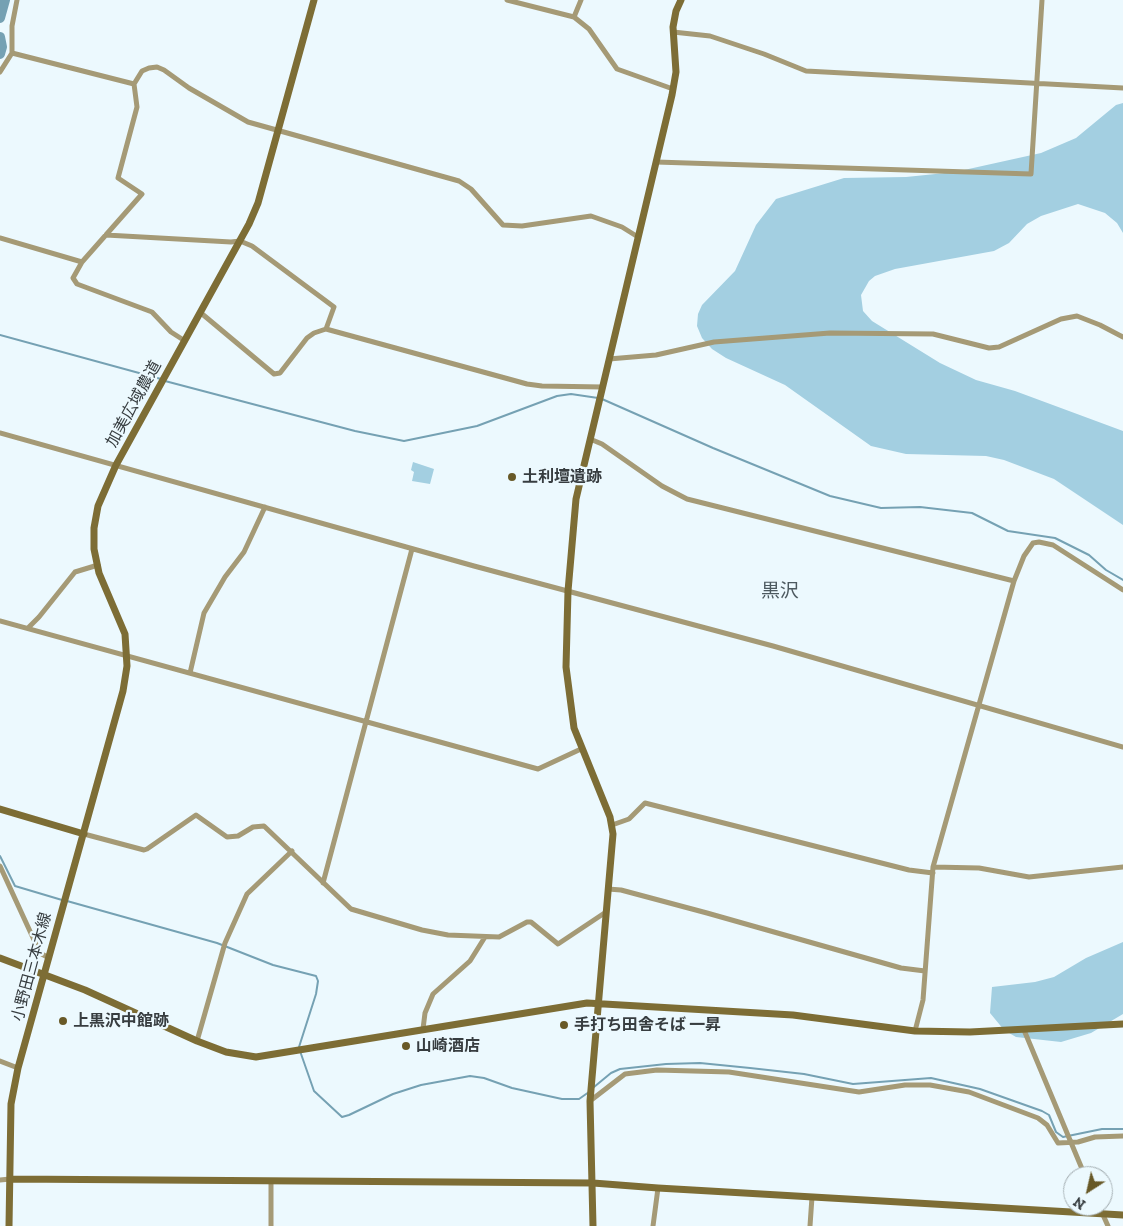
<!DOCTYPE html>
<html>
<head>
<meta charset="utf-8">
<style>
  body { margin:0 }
  #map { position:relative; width:1123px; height:1226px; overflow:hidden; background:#ecf9fe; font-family:"Zilla Slab",serif }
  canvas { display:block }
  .north { position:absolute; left:1063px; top:1166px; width:50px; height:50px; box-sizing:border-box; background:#ecf9fe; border:1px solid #a4aeb2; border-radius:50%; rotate:215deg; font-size:14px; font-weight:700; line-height:20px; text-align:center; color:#373d40 }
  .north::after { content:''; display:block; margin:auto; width:18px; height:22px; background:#685927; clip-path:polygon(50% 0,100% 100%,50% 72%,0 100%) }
</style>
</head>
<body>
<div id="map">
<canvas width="1123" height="1226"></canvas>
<div class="north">N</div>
</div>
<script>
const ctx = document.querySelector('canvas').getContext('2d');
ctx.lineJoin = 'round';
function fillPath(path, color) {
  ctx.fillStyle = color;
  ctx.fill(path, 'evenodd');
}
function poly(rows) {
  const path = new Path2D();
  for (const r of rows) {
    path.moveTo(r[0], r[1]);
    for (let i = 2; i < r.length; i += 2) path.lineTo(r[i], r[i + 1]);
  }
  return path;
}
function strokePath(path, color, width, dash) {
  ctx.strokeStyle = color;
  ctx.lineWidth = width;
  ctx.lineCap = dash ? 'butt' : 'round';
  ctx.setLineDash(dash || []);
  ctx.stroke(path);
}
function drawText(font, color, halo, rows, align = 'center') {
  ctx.font = font + ' "Zilla Slab","Noto Sans JP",serif';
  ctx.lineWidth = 4.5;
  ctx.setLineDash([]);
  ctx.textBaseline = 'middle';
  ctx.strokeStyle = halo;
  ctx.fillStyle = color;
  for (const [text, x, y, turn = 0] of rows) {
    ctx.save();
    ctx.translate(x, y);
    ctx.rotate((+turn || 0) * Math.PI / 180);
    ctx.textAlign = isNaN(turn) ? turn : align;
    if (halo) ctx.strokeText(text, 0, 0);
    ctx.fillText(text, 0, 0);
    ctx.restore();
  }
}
const green = poly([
  [1123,103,1123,233,1117,223,1105,213,1078,204,1041,216,1027,224,1009,243,994,251,895,269,875,276,869,281,861,295,863,311,872,321,940,363,976,380,1015,391,1123,431,1123,525,1054,479,1004,460,986,456,906,454,871,446,785,385,726,358,712,349,702,338,697,326,698,314,702,305,735,271,756,225,776,199,844,178,906,177,955,172,1041,153,1076,138,1116,105],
  [413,462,434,469,430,484,412,481,414,472,411,470],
  [1123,942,1123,1014,1091,1033,1061,1042,1016,1037,1004,1030,990,1013,992,987,1035,982,1054,977,1086,958]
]);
const stream = poly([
  [0,335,161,379],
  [165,381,355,431,404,441,477,426,557,396,571,394,598,398],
  [602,399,713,448,830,496,881,508,920,507,972,513,1008,531,1055,538,1089,555,1106,570,1123,580],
  [0,856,15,886,62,900],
  [67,901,217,943,273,965,316,976,318,981,316,994,299,1047],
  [300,1051,314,1091,342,1117,349,1115,393,1094,421,1085,470,1076,484,1078,512,1088,562,1099,579,1099,589,1092],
  [594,1087,611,1073,620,1069,666,1064,700,1063,750,1068,804,1074,853,1084,931,1078,980,1089,1042,1111,1049,1115,1056,1132,1063,1137,1102,1129,1123,1129]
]);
const river = poly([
  [0,18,5,0],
  [0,37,2,47,0,54]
]);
const street = poly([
  [507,0,574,17,589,29,617,69,673,89],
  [574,17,581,0],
  [673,32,710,36,764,54,806,71,1123,88],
  [12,53,134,84],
  [0,72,12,53,12,26,17,0],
  [656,162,1031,174,1042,0],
  [106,235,231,242,240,241,252,246,334,307,326,329],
  [0,238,82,262],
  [201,313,274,374,280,373,307,338,314,333,326,329,527,384,542,386,603,387],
  [185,341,171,332,152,312,77,284,73,278,82,262,142,194,118,178,137,107,134,84,142,71,149,68,157,67,164,70,189,88,248,122,459,181,471,189,503,225,522,226,591,216,622,227,638,237],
  [609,359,656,355,714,342,830,333,933,334,989,348,999,347,1061,319,1077,316,1100,325,1123,337],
  [0,433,474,566,773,646,1123,747],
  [590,439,602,444,662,486,687,499,1014,581],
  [0,621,538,769,581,749],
  [28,628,39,617,75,572,98,565],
  [190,673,204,613,225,577,244,552,265,507],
  [612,825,629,819,645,803,909,870,933,873],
  [84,834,144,850,147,849,196,815,227,837,238,836,253,827,264,826,351,909,422,930,448,935,499,937,527,922,531,922,558,944,606,912],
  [0,866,40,953,49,958],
  [933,867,979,868,1029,877,1123,867],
  [323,883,412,549],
  [608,889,621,890,707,913,901,968,925,971],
  [423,1029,425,1013,433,994,470,961,485,937],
  [1024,1030,1085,1176],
  [915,1031,923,1000,933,867,1014,581,1024,556,1033,543,1039,542,1053,545,1123,590],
  [197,1041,225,943,247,894,292,851],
  [0,1061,18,1068],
  [590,1101,625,1074,657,1070,729,1072,859,1092,905,1085,930,1085,969,1092,1038,1118,1047,1125,1058,1143,1078,1142,1095,1137,1123,1136],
  [0,1180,10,1179],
  [1099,1206,1108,1226],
  [271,1226,271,1181],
  [653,1226,658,1188],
  [810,1226,812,1197]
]);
const secondary = poly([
  [0,809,84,834],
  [0,958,85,990,197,1041,226,1052,256,1057,587,1003,793,1015,915,1031,970,1032,1123,1024],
  [10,1179,593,1183,658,1188,1123,1215],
  [9,1226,11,1104,18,1068,123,691,127,666,125,634,99,573,94,549,94,528,98,506,116,465,249,224,258,203,314,0],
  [593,1226,590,1101,613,834,610,817,574,728,566,667,568,591,576,499,672,95,676,72,673,27,676,11,681,0]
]);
const markers = [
  [512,477,5,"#685927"],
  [63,1021,5,"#685927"],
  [564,1025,5,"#685927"],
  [406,1046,5,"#685927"]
];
const streetNames = [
  ["加美広域農道",134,404,-61],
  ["小野田三本木線",32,967,-75]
];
const poiNames = [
  ["土利壇遺跡",522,477],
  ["上黒沢中館跡",73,1021],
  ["手打ち田舎そば 一昇",574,1025],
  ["山崎酒店",416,1046]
];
const quarterNames = [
  ["黒沢",780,592]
];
fillPath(green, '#a3cfe1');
strokePath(stream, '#75a1b3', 2);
strokePath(river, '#75a1b3', 10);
strokePath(street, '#a59a76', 5);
strokePath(secondary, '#7d6d35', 7);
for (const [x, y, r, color] of markers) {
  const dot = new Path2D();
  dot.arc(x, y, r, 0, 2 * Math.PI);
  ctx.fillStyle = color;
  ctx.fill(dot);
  strokePath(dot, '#ecf9fe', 2);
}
drawText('16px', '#373d40', '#ecf9fe', streetNames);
drawText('bold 16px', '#373d40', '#ecf9fe', poiNames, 'left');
drawText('19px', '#4c595f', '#ecf9fe', quarterNames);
</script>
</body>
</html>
